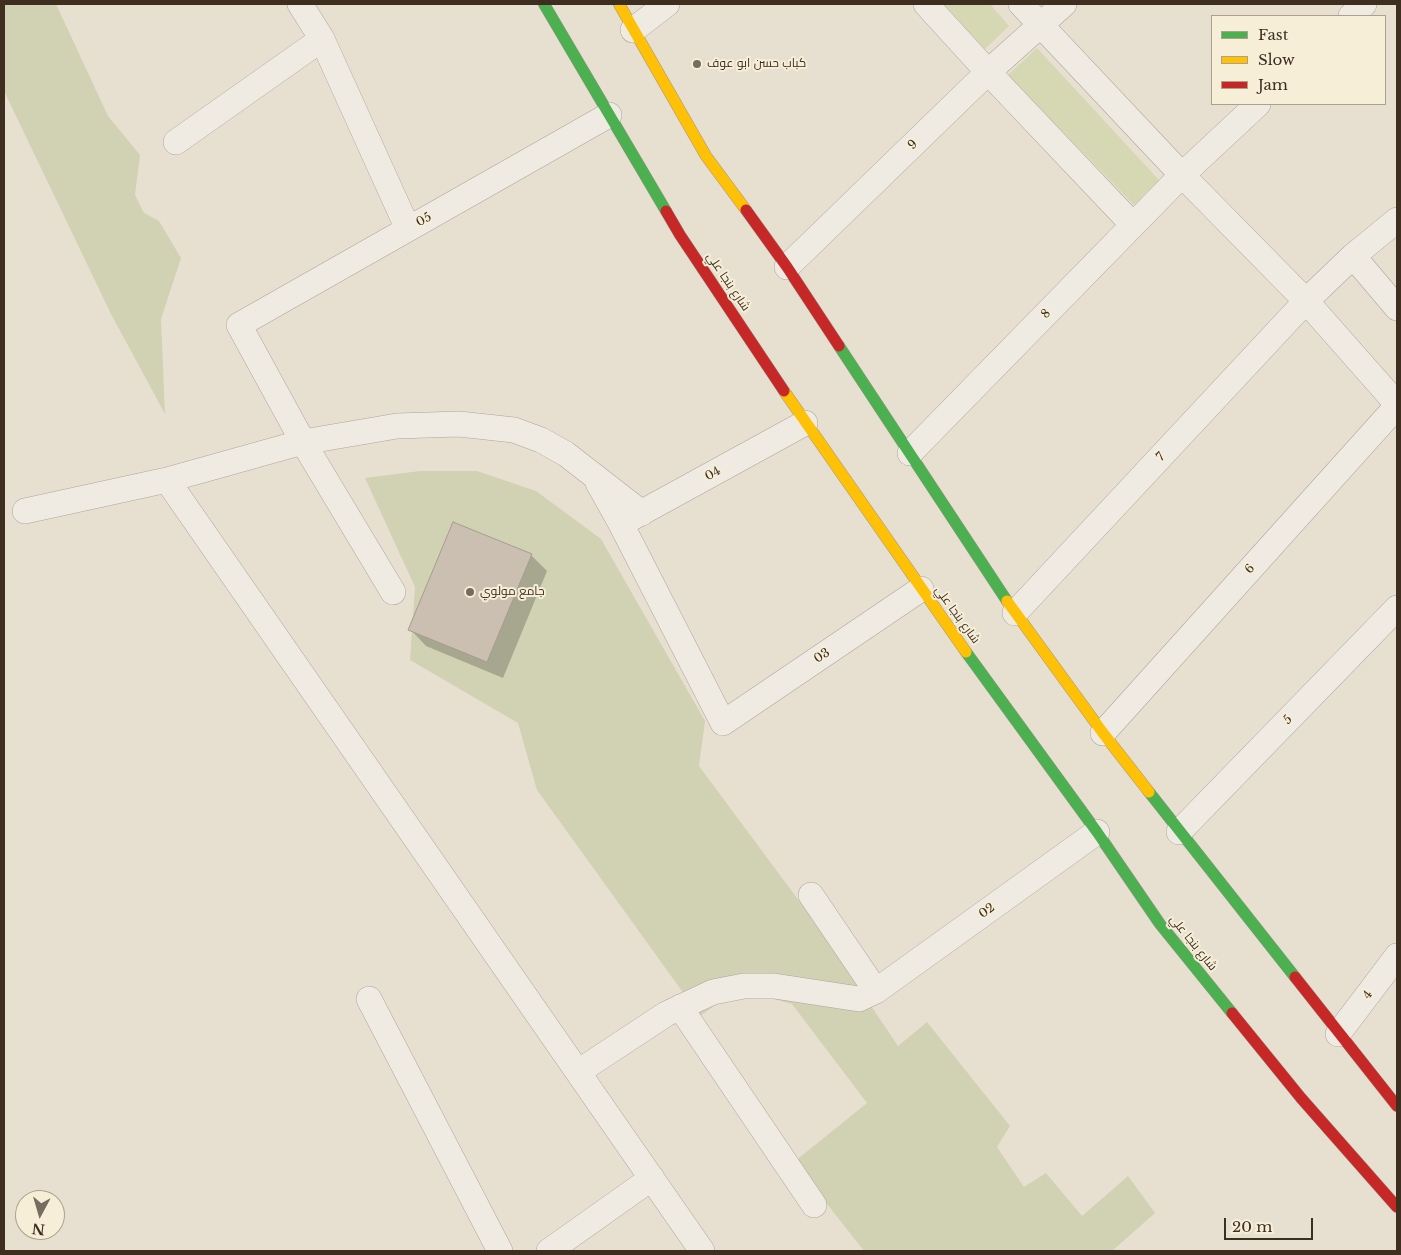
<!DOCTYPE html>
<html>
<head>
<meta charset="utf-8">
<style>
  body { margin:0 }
  #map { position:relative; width:1401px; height:1255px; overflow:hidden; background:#e7e0d1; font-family:"Libre Baskerville",serif }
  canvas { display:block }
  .frame { position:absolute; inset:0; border:5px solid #3d2e20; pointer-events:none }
  .legend { position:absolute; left:1211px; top:15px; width:175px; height:90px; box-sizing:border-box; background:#f7eed8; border:1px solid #ada18e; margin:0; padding:6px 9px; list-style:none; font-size:15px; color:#3d2e20 }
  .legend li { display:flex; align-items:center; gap:10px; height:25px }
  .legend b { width:25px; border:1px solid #ada18e }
  .north { position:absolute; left:15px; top:1190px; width:50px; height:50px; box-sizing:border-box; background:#f7eed8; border:1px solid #ada18e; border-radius:50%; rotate:186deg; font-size:14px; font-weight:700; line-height:20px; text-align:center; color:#3d2e20 }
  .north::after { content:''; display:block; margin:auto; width:18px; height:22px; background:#786c5e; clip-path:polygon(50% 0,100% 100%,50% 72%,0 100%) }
  .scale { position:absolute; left:1224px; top:1218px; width:89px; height:22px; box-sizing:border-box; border:2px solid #3d2e20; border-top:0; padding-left:6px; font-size:15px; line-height:18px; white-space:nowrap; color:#3d2e20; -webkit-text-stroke:4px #f7eed8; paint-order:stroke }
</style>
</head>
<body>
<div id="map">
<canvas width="1401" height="1255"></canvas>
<div class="frame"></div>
<ul class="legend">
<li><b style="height:6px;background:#4caf50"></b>Fast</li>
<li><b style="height:6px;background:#ffc107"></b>Slow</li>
<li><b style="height:6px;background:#c62828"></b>Jam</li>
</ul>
<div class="north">N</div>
<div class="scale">20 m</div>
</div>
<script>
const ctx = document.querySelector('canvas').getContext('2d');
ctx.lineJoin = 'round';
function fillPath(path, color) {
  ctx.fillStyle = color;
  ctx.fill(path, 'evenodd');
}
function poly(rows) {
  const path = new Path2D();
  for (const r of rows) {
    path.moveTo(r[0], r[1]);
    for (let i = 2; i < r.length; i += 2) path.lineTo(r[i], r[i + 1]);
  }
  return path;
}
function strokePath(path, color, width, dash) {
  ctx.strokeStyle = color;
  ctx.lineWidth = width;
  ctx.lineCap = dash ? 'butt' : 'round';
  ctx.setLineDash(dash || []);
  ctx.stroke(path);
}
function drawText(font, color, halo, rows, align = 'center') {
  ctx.font = font + ' "Libre Baskerville",Cairo,serif';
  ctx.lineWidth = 4;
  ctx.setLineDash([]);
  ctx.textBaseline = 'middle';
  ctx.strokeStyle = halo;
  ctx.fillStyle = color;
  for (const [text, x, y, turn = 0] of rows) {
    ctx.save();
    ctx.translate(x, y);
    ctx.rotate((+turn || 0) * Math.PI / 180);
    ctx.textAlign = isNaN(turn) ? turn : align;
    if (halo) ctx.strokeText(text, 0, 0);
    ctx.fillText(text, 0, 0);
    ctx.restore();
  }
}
const green = poly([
  [944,4,990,4,1009,26,985,49],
  [1037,48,1159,180,1134,205,1008,75]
]);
const cemetery = poly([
  [4,4,56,4,108,116,140,155,135,195,144,213,159,221,181,258,161,319,165,414,111,314,4,91],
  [420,471,477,471,536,491,601,539,705,721,699,766,814,921,898,1046,927,1022,1010,1126,997,1147,1024,1187,1046,1173,1082,1216,1128,1176,1155,1213,1112,1251,864,1251,794,1162,867,1103,792,1004,756,994,721,1001,700,1016,537,790,518,723,410,660,415,587,365,478]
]);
const shadow = poly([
  [531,555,547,571,503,678,426,646,410,629]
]);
const building = poly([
  [453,522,532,554,487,662,408,630,453,522]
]);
const street = poly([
  [300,4,322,39,408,229],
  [926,4,988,72,1133,225],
  [1021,4,1182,175,1306,301,1397,404],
  [1351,16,1364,4],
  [633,30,667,4],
  [176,142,322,39],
  [1353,256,1397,308],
  [787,267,988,72,1064,4],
  [910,453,1182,175,1258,104],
  [167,480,702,1251],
  [598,483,621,524,723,723,921,589],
  [25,511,167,480,303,442,397,426,459,424,514,430,541,440,566,454,642,513],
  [628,520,805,423],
  [393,592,303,442,239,325,609,115],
  [1015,613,1306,301,1353,256,1397,220],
  [1103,733,1397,406],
  [1179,832,1397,608],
  [811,895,876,991],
  [369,999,500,1251],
  [680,1007,814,1205],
  [1338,1034,1397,956],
  [578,1072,666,1014,713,992,744,986,774,986,859,999,876,991,1097,832],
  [549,1251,652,1178]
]);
const fast = poly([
  [544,4,666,211],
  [839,346,1007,601],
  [966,652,1097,832,1160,924,1232,1013],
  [1149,792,1295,977]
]);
const slow = poly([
  [619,4,706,156,746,210],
  [784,391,966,652],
  [1007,601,1103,733,1149,792]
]);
const jam = poly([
  [746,210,787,267,839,346],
  [666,211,680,235,784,391],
  [1295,977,1397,1106],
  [1232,1013,1301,1098,1397,1207]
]);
const markers = [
  [697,64,5,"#786c5e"],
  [470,592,5,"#786c5e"]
];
const poiNames = [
  ["كباب حسن ابو عوف",707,64],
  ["جامع مولوي",480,592]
];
const streetNames = [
  ["9",913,145,-44],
  ["05",424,220,-30],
  ["شارع بنجا علي",728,282,56],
  ["8",1046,314,-46],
  ["7",1161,457,-47],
  ["04",713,474,-29],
  ["6",1250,569,-48],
  ["شارع بنجا علي",957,615,54],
  ["03",822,656,-34],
  ["5",1288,720,-46],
  ["02",987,911,-36],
  ["شارع بنجا علي",1193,943,51],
  ["4",1368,995,-53]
];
fillPath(green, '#d6d7b3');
fillPath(cemetery, '#d1d1b3');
fillPath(shadow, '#0003');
fillPath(building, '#cbbfb2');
strokePath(building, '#a89c90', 1);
strokePath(street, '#ada599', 26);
strokePath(fast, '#9c958a', 12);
strokePath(slow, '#9c958a', 12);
strokePath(jam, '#9c958a', 12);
strokePath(street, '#efebe3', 25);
strokePath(fast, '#4caf50', 11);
strokePath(slow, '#ffc107', 11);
strokePath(jam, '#c62828', 11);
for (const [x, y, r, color] of markers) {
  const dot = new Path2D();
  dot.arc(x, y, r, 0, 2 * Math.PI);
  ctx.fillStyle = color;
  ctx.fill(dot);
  strokePath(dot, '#f7eed8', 2);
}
drawText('12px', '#3d2e20', '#f7eed8', poiNames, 'left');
drawText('12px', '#3d2e20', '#f7eed8', streetNames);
</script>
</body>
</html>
